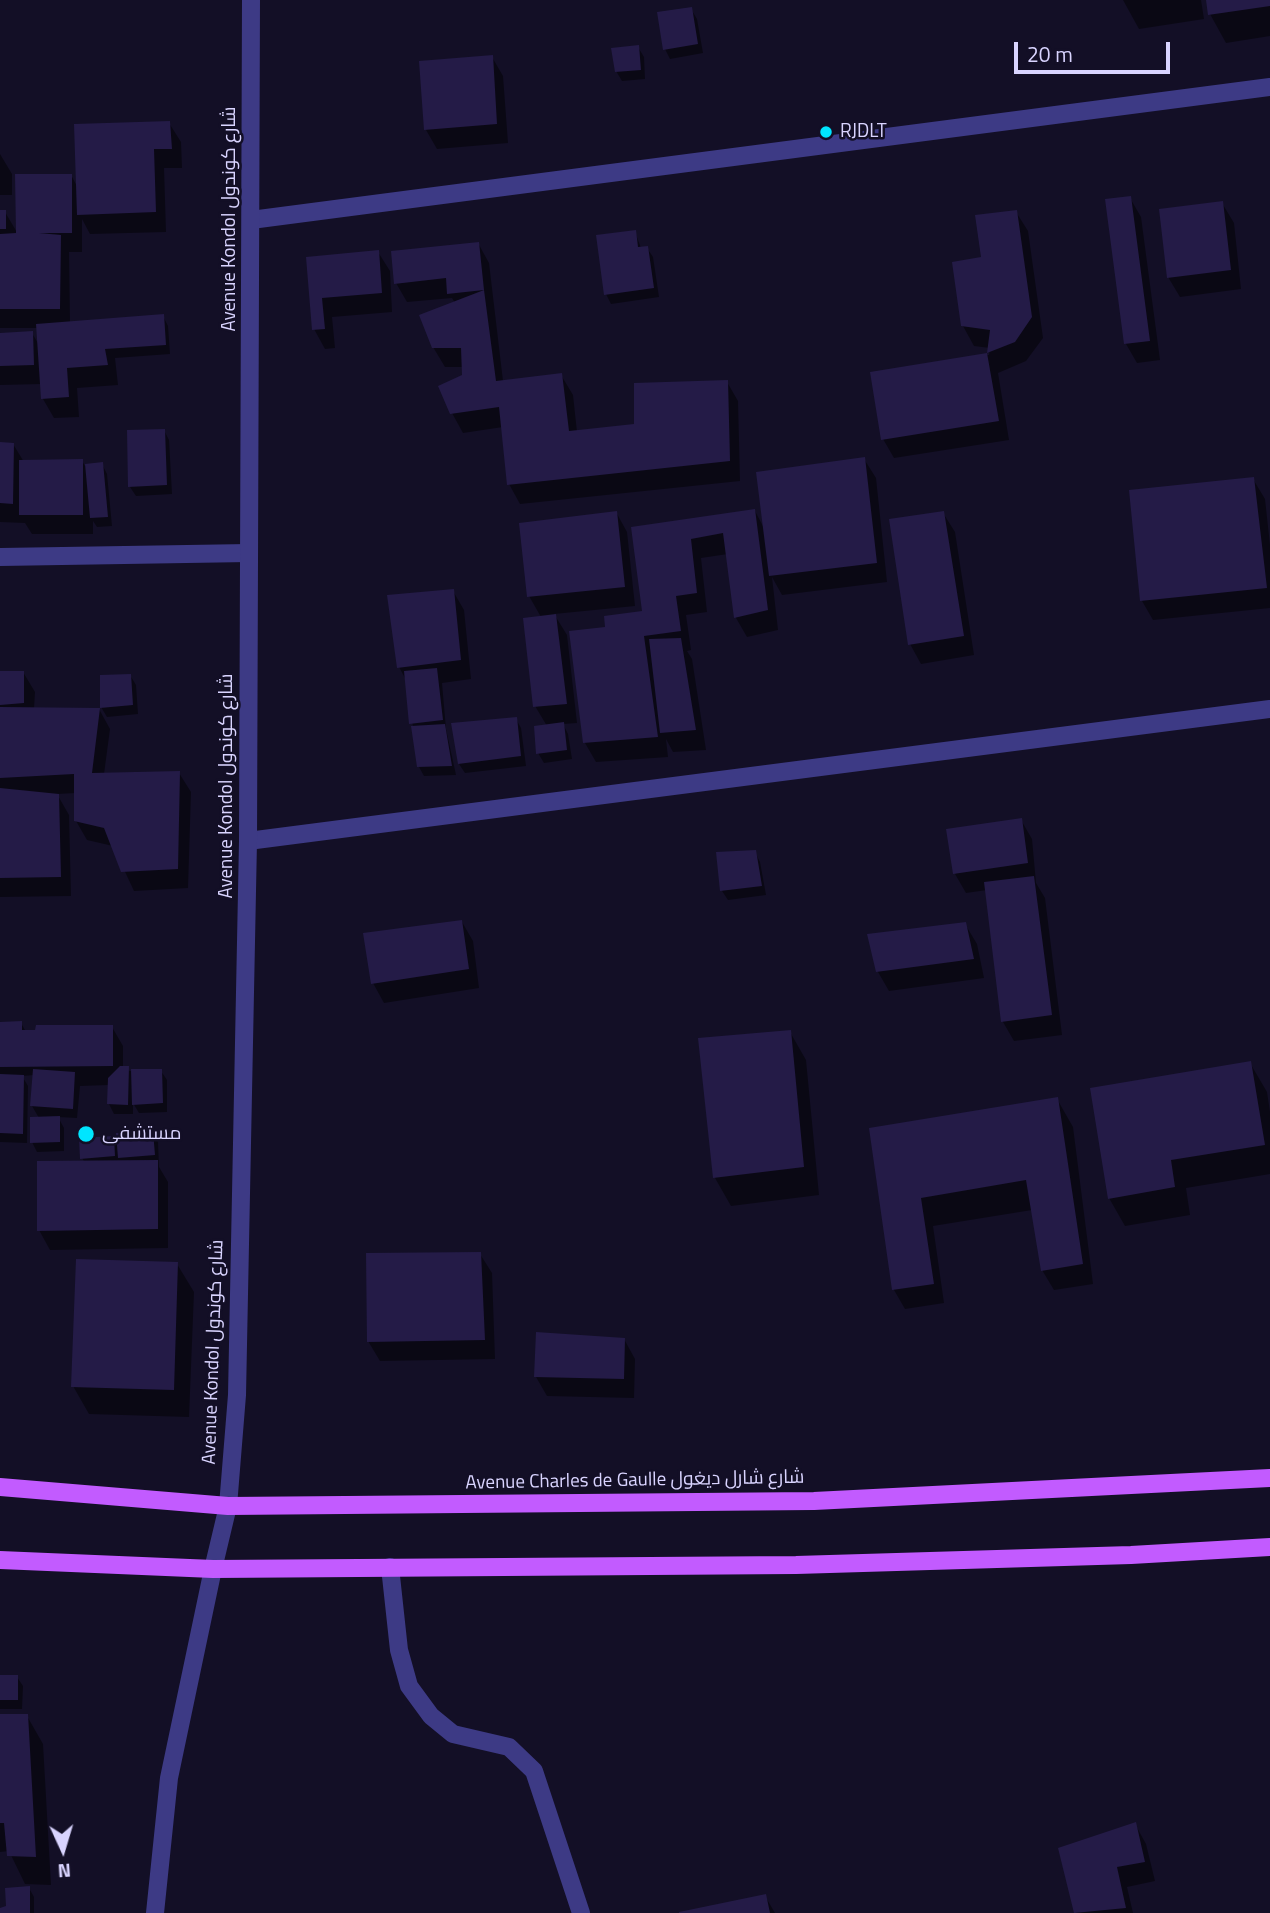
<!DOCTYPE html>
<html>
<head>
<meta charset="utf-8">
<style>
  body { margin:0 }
  #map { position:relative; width:1270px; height:1913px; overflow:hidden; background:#130f26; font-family:"Titillium Web",sans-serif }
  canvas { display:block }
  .north { position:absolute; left:28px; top:1815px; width:70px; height:70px; -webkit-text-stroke:5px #130f26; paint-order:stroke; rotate:176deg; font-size:19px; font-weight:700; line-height:28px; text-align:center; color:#d9d4ff }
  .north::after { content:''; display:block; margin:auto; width:24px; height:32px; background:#d9d4ff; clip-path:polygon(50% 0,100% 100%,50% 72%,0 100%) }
  .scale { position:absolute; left:1014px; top:42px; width:156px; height:32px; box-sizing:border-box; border:4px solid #d9d4ff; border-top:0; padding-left:9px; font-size:21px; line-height:24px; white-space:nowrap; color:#d9d4ff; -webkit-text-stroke:5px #130f26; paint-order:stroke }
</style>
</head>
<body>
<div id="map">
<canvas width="1270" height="1913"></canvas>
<div class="north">N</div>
<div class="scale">20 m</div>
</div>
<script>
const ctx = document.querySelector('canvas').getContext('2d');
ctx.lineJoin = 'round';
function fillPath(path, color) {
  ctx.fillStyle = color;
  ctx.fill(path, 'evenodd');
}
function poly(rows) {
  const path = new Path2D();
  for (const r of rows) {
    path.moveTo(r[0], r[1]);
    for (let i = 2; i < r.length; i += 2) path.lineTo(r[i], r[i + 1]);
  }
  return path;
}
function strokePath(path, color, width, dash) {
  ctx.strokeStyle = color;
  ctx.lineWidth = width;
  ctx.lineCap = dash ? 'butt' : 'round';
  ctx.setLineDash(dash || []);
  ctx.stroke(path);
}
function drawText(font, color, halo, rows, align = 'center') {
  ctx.font = font + ' "Titillium Web",Cairo,sans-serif';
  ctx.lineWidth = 5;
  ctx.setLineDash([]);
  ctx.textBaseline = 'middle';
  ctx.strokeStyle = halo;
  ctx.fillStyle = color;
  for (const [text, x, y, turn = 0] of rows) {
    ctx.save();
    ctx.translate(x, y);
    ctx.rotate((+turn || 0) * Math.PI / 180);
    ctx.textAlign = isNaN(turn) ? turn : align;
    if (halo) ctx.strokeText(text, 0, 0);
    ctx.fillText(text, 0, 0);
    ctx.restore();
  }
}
const shadow = poly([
  [1201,0,1204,19,1139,29,1123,0],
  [1208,0,1270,0,1270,36,1226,43,1210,14],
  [691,9,697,19,703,53,670,59,665,49],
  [638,47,644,57,645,79,622,81,616,71],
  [492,57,503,76,508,143,437,149,426,130],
  [169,123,181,142,182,168,164,168,166,232,90,234,82,219,82,252,69,252,70,323,163,316,168,326,170,354,115,358,118,385,77,388,79,417,54,418,43,399,42,384,0,385,0,334,32,333,39,345,38,328,0,328,0,212,5,212,18,234,71,175,78,188],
  [0,154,12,174,12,195,0,195],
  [1130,198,1141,217,1160,360,1137,363,1126,344],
  [1222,203,1234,223,1241,289,1180,297,1168,277],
  [1016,212,1028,231,1043,338,1026,361,998,373,1009,440,894,458,883,439,872,373,989,355,990,348,974,346,963,326,983,259],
  [635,232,641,248,647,248,653,257,659,297,611,304,606,294],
  [478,243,489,263,503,381,561,375,573,395,577,432,635,426,727,382,738,401,740,481,520,504,509,484,503,427,463,433,452,413,464,376,464,367,445,367,433,347,455,303,452,298,407,302,396,283],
  [378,252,390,271,392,312,332,317,335,348,325,349,314,329,308,259],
  [164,430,169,440,172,494,136,496,130,487],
  [0,444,13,444,24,462,82,461,85,466,102,464,107,474,112,526,97,527,93,521,93,534,32,534,25,523,0,522],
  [864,459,876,478,887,582,782,595,772,577,778,630,747,637,736,618,728,554,701,558,707,612,686,615,691,650,687,651,692,659,706,750,673,752,666,739,668,757,596,762,585,743,571,632,607,628,644,613,633,528,755,511,765,530],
  [1253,479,1265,499,1270,545,1270,608,1153,620,1142,601],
  [616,512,627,532,635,606,554,614,567,635,577,723,563,724,568,734,572,759,544,763,538,753,547,726,535,706,541,617,529,596],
  [943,513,955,532,974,655,921,664,910,644],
  [453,591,464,610,471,679,442,683,446,729,456,775,424,776,419,767,406,680,399,667],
  [23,672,35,692,34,709,99,709,110,729,104,774,179,773,191,792,188,888,134,891,113,846,87,840,76,821,76,793,57,794,69,815,71,896,0,897,0,673],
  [130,675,136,685,138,714,107,717,101,707],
  [516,719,521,728,526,766,465,773,459,764],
  [1021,820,1032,839,1036,883,1045,898,1062,1035,1014,1041,1003,1022,987,890,966,893,955,874],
  [755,852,760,862,766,895,728,900,722,891],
  [462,922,473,941,479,988,384,1003,373,983],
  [965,924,977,944,984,978,889,991,878,972,869,936],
  [21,1023,26,1032,112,1027,123,1046,123,1068,130,1071,161,1071,167,1080,167,1112,139,1113,133,1103,133,1114,114,1114,109,1104,109,1085,80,1086,77,1118,58,1117,64,1128,64,1151,37,1152,32,1142,39,1118,32,1106,34,1075,22,1076,28,1086,27,1143,0,1142,0,1024],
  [790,1032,806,1060,819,1195,731,1206,715,1178],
  [1250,1063,1267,1092,1270,1112,1270,1174,1186,1188,1190,1215,1125,1226,1109,1198],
  [1057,1099,1073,1127,1093,1284,1054,1290,1042,1270,1032,1210,933,1226,944,1303,905,1309,894,1290,881,1203],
  [152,1132,158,1142,159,1167,168,1182,168,1248,50,1250,39,1230,85,1163,82,1158,113,1138,119,1148],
  [480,1254,492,1273,495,1359,380,1361,368,1341],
  [177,1264,194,1292,189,1417,89,1414,73,1386],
  [624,1339,635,1359,634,1398,547,1396,536,1377],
  [0,1677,17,1677,23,1686,22,1709,0,1709],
  [0,1716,27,1716,43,1744,51,1885,25,1884,9,1851,0,1852],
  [1135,1824,1146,1844,1155,1881,1127,1887,1133,1913,1076,1913,1060,1849],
  [29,1888,34,1897,34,1913,0,1913],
  [765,1896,775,1913,682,1913]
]);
const building = poly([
  [1206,0,1270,0,1270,6,1208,15],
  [692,7,698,44,663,50,657,12],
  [639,45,641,70,615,72,611,48],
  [493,55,497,124,424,130,419,61],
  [170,121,172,149,154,149,156,212,77,215,74,124],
  [15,174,72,174,72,233,39,233,61,235,60,309,0,309,0,234,16,233],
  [1131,196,1150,341,1124,344,1105,199],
  [1223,201,1231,270,1167,278,1159,209],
  [0,210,6,210,6,229,0,229],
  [1017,210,1032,317,1015,342,987,353,999,421,881,440,870,372,987,353,990,330,961,326,952,262,981,257,975,215],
  [636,230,638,247,648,246,654,288,604,295,596,235],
  [479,242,484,290,447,294,446,278,394,284,391,251],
  [379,250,382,293,322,298,325,329,312,330,306,257],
  [484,290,496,381,562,373,569,431,634,424,634,383,728,380,730,461,507,485,499,407,450,414,438,386,462,375,461,348,432,348,419,315],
  [164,314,166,345,105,349,108,365,67,368,69,397,41,399,36,324],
  [33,331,34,365,0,366,0,333],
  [165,429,167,485,128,487,127,430],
  [0,442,14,443,13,504,0,503],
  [865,457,877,563,769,576,756,472],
  [83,459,83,515,19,515,19,460],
  [103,462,108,517,90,518,85,464],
  [1254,477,1267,588,1140,601,1129,490],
  [755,509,768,610,734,618,723,533,691,539,697,593,676,596,681,631,644,636,658,737,583,743,569,631,605,627,604,616,642,611,631,527],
  [617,511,625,587,527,597,519,523],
  [944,511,964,636,908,645,889,519],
  [454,589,461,660,397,668,387,595],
  [556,614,567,704,533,707,523,618],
  [681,638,696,730,660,733,649,639],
  [437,668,443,720,409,724,404,671],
  [0,671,24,671,24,703,0,705],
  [131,674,133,705,100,708,100,675],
  [0,707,100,708,92,773,180,771,178,869,121,872,104,828,74,821,74,774,0,778],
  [517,717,521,756,458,764,451,723],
  [564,722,567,750,536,754,534,726],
  [445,724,452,766,417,767,411,726],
  [0,788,59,794,61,877,0,878],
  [1022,818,1028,863,953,874,946,829],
  [756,850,762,886,720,891,716,852],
  [1034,876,1052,1015,1001,1022,984,882],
  [462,920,469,969,371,984,363,933],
  [966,922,974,959,876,972,867,934],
  [22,1021,22,1030,35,1030,36,1025,113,1025,113,1066,0,1067,0,1022],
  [791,1030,804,1167,713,1178,698,1038],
  [1251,1061,1265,1145,1171,1160,1175,1187,1108,1199,1090,1088],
  [120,1066,129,1066,128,1105,107,1104,108,1078],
  [33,1069,75,1072,73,1109,30,1106],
  [131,1069,162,1069,163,1103,132,1105],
  [0,1074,24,1075,23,1134,0,1133],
  [1058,1097,1083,1264,1041,1271,1026,1180,921,1198,934,1284,892,1290,869,1128],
  [60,1116,60,1142,30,1143,30,1117],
  [153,1131,155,1155,118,1158,116,1133],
  [114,1136,115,1156,80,1159,79,1138],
  [158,1160,158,1229,37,1231,37,1161],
  [481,1252,485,1340,367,1342,366,1253],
  [76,1259,178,1262,174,1390,71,1387],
  [536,1332,625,1338,624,1379,534,1377],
  [0,1675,18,1675,18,1700,0,1700],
  [0,1714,28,1714,36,1857,7,1856,4,1823,0,1823],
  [1136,1822,1145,1862,1117,1867,1126,1908,1074,1913,1058,1848],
  [30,1886,30,1913,0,1913,0,1908,6,1906,5,1888],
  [766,1894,770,1913,679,1913,679,1912]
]);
const service = poly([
  [390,1567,399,1650,409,1686,431,1716,453,1734,509,1747,534,1771,581,1913]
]);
const minor = poly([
  [251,220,1270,87],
  [0,557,249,553],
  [248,841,1270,709],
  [155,1913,169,1778,213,1569]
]);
const tertiary = poly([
  [213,1569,228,1506,237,1395,248,841,251,0]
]);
const primary = poly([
  [0,1487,228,1506,814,1501,1270,1478],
  [0,1560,213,1569,796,1565,1131,1555,1270,1547]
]);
const markers = [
  [826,132,7,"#00e5ff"],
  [86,1134,9,"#00e5ff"]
];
const poiNames = [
  ["RJDLT",840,132],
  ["مستشفى",102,1134]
];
const streetNames = [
  ["Avenue Kondol شارع كوندول",230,219,-90],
  ["Avenue Kondol شارع كوندول",227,786,-90],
  ["Avenue Kondol شارع كوندول",214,1352,-88],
  ["Avenue Charles de Gaulle شارع شارل ديغول",635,1481,-1]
];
fillPath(shadow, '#0007');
fillPath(building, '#241b47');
strokePath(service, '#3d3a85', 18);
strokePath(minor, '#3d3a85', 18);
strokePath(tertiary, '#3d3a85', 18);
strokePath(primary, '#c25bff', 18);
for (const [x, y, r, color] of markers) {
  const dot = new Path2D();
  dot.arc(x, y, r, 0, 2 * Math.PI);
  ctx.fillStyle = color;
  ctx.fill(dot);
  strokePath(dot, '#130f26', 2.5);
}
drawText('19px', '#d9d4ff', '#130f26', poiNames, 'left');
drawText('19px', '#d9d4ff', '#130f26', streetNames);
</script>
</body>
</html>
